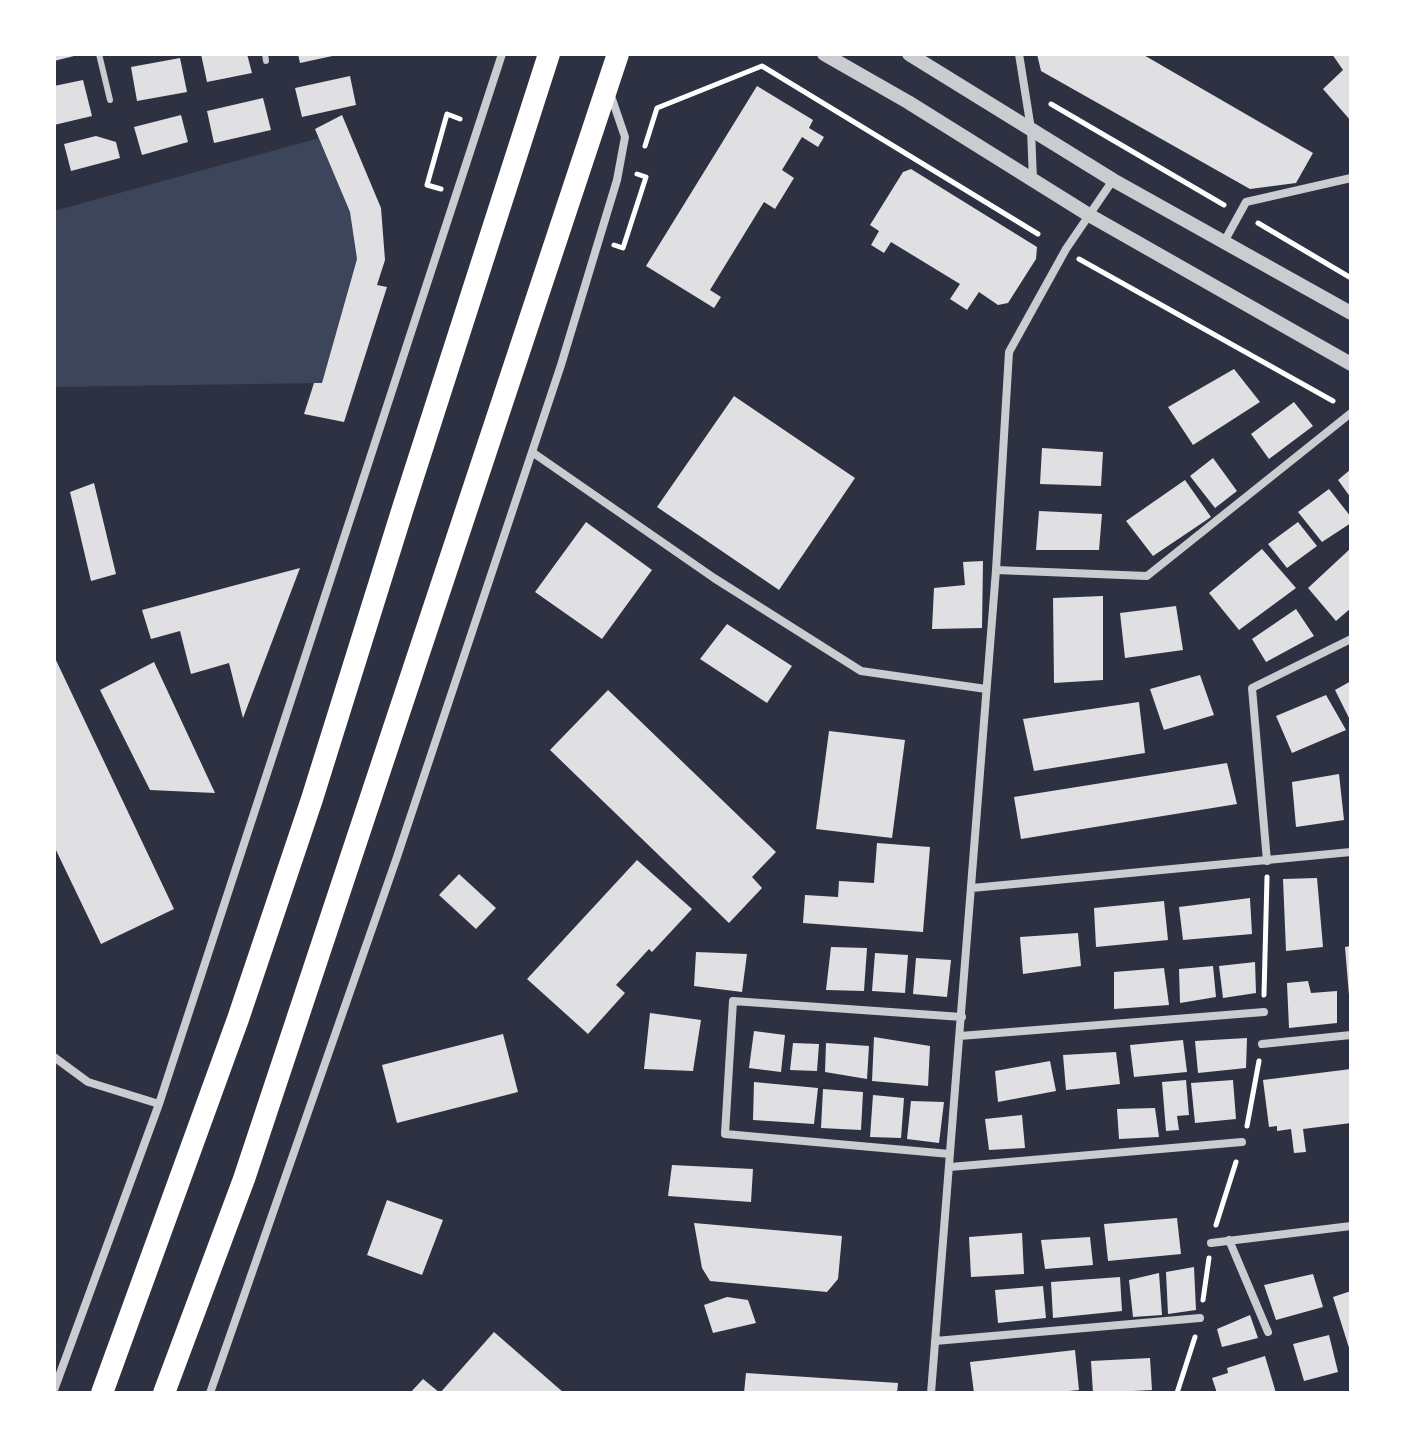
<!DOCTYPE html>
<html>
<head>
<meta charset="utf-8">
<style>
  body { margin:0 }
  #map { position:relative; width:1405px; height:1447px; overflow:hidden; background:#2d3142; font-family:"Asap Condensed",sans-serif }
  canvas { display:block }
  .frame { position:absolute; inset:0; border:56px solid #fff; pointer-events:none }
</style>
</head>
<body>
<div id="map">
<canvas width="1405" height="1447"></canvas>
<div class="frame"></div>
</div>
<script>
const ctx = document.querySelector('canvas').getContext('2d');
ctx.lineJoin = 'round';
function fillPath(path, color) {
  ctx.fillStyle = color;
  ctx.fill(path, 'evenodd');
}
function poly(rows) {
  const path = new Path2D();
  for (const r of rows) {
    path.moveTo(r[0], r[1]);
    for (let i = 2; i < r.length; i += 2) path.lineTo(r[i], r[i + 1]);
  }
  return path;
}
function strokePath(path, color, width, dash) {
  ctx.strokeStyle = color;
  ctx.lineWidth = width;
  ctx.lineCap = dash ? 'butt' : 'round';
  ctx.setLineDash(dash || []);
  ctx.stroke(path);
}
const green = poly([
  [319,138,350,212,357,259,322,383,54,387,54,211]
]);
const building = poly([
  [54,54,78,54,78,55,54,61],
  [201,54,247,54,252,73,207,82],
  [298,54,336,54,337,55,300,63],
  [1037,54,1142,54,1313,153,1296,183,1250,189,1041,71],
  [1332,54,1351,54,1351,121,1323,89,1343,70],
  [180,58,187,92,137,101,131,67],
  [350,76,356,105,302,117,295,88],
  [83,80,92,116,54,125,54,86],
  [757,86,813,120,809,128,824,137,818,147,802,137,782,170,794,178,775,209,764,202,710,290,721,297,714,308,646,266],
  [263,98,271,130,214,143,207,111],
  [181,115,188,142,142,155,134,127],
  [342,115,381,208,385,260,377,285,387,287,344,422,304,414,314,383,322,383,357,259,350,212,315,129],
  [96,136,116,142,120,158,71,171,64,144],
  [911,169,1037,247,1036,259,1008,303,998,305,979,292,967,310,950,299,960,284,891,242,884,253,871,245,879,231,870,225,903,172],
  [1234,369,1260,402,1193,445,1168,407],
  [734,396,855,478,779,590,657,507],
  [1294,402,1313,426,1269,459,1251,434],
  [1042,448,1103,452,1101,486,1040,484],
  [1213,458,1237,491,1215,508,1190,476],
  [1351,469,1351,498,1338,480],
  [1185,480,1211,517,1153,556,1126,521],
  [94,483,116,574,91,581,70,492],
  [1329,489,1351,517,1351,523,1322,542,1298,512],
  [1039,511,1102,514,1099,550,1036,550],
  [586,522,652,570,602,639,535,592],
  [1298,522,1317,546,1287,568,1268,544],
  [1351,548,1351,608,1336,621,1308,588],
  [1262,549,1296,588,1239,630,1209,593],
  [983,561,982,628,932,629,934,588,965,585,963,562],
  [300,568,243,718,229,663,191,674,180,631,151,639,142,610],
  [1103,596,1103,680,1054,683,1053,598],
  [1176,606,1183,650,1125,658,1120,613],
  [1296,609,1314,636,1266,662,1252,639],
  [727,624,792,666,767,703,700,659],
  [54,656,174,909,101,944,54,846],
  [154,662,215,793,150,790,100,690],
  [1200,675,1214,715,1164,730,1150,689],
  [1351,681,1351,722,1335,690],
  [608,690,776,852,752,877,762,888,729,923,550,750],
  [1326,695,1346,730,1292,753,1276,716],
  [1139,702,1145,753,1034,771,1023,719],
  [829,731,905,740,892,838,816,829],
  [1227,763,1237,804,1021,839,1014,797],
  [1339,774,1344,820,1296,827,1292,782],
  [877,843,930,847,923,932,803,923,805,895,838,897,839,881,874,883],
  [637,860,692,909,652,952,649,949,616,985,625,993,588,1034,527,979],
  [459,874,496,908,476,929,439,895],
  [1317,878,1323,947,1286,951,1283,879],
  [1250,898,1252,934,1183,940,1179,907],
  [1164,901,1168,940,1096,947,1094,908],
  [1078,933,1081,966,1023,974,1020,937],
  [1351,946,1351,995,1349,995,1345,947],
  [831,947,867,948,864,991,826,990],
  [696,952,747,954,742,992,694,986],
  [875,953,908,955,905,993,872,991],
  [916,958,951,960,947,997,913,994],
  [1255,962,1256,993,1223,998,1219,966],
  [1213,966,1216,997,1180,1003,1179,969],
  [1164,968,1169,1005,1114,1009,1114,972],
  [1308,981,1311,993,1337,991,1337,1023,1289,1028,1287,983],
  [650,1013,701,1020,693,1071,644,1069],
  [754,1031,785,1035,781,1072,749,1068],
  [503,1034,518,1092,397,1123,382,1065],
  [874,1037,930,1046,928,1086,872,1081],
  [1247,1038,1246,1068,1198,1073,1195,1041],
  [1183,1040,1187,1072,1134,1077,1130,1045],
  [793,1043,819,1044,817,1071,790,1070],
  [826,1043,869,1046,867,1079,825,1072],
  [1116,1052,1120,1084,1066,1090,1063,1055],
  [1050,1061,1056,1091,998,1102,995,1071],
  [1351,1069,1351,1123,1303,1129,1306,1152,1294,1153,1291,1129,1277,1131,1277,1126,1269,1127,1263,1080],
  [1186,1080,1189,1115,1177,1116,1179,1130,1166,1131,1162,1082],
  [1233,1080,1236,1119,1195,1123,1191,1083],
  [754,1082,818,1088,814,1124,753,1120],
  [823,1089,863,1092,861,1130,821,1128],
  [873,1095,904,1098,901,1138,870,1137],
  [911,1101,944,1102,939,1143,907,1139],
  [1155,1108,1159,1137,1119,1139,1117,1109],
  [1022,1115,1025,1148,989,1150,985,1119],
  [672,1165,753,1169,751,1202,668,1196],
  [387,1200,443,1220,422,1275,367,1255],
  [1177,1218,1181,1254,1108,1261,1104,1224],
  [694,1223,842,1236,838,1279,827,1292,710,1281,702,1268],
  [1022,1233,1024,1274,971,1277,969,1237],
  [1090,1237,1093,1265,1045,1269,1041,1240],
  [1194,1267,1196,1310,1168,1314,1166,1272],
  [1159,1273,1162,1315,1133,1317,1129,1280],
  [1313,1274,1323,1307,1276,1320,1264,1285],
  [1120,1277,1122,1311,1053,1318,1051,1282],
  [1043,1286,1046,1318,998,1323,995,1290],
  [1351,1291,1351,1350,1350,1351,1333,1297],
  [727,1297,748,1300,756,1323,713,1333,704,1305],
  [1250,1315,1258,1338,1222,1347,1217,1329],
  [494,1332,564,1393,440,1393],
  [1329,1335,1338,1372,1304,1381,1293,1344],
  [1075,1350,1079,1390,1049,1393,974,1393,970,1362],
  [1265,1356,1276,1393,1217,1393,1212,1378,1228,1373,1227,1368],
  [1150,1358,1152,1390,1093,1393,1091,1361],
  [746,1373,898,1383,897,1393,744,1393],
  [423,1379,440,1393,410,1393]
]);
const path = poly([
  [1051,104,1224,205],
  [645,146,657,108,762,66,1038,234],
  [441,189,427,185,447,114,460,119],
  [1258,223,1351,278],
  [614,245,623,248,646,177,637,174],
  [1079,259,1333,401],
  [1264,995,1267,877],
  [1247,1126,1259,1061],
  [1216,1225,1236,1162],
  [1203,1300,1209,1258],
  [1177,1393,1195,1337]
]);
const service = poly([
  [99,54,110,100],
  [265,54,266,61]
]);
const minor = poly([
  [1019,54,1031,129,1033,180],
  [1224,242,1246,202,1351,178],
  [532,452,714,578,861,671,986,689],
  [996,570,1147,576,1351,413],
  [1267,861,1252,688,1351,639],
  [972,888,1351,852],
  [960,1036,1264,1012],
  [1262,1044,1351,1035],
  [54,1057,88,1082,159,1104],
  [950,1154,725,1134,733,1001,962,1017],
  [950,1167,1242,1142],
  [1229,1240,1268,1332],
  [1211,1243,1351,1226],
  [935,1341,1200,1318],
  [54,1390,159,1104,502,54],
  [210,1393,397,857,561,365,617,180,625,137,610,93],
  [931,1393,996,570,1009,352,1066,249,1113,180]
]);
const tertiary = poly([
  [824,54,908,102,1089,215,1351,364],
  [909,54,1113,180,1351,313]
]);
const trunk = poly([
  [102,1393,238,1019,312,799,403,508,549,54],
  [164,1393,244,1179,618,54]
]);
fillPath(green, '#3c4559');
fillPath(building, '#e0e0e3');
strokePath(path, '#fff', 5);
strokePath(service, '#caccd0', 6);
strokePath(minor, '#caccd0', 8);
strokePath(tertiary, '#caccd0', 14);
strokePath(trunk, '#fff', 22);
</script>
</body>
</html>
